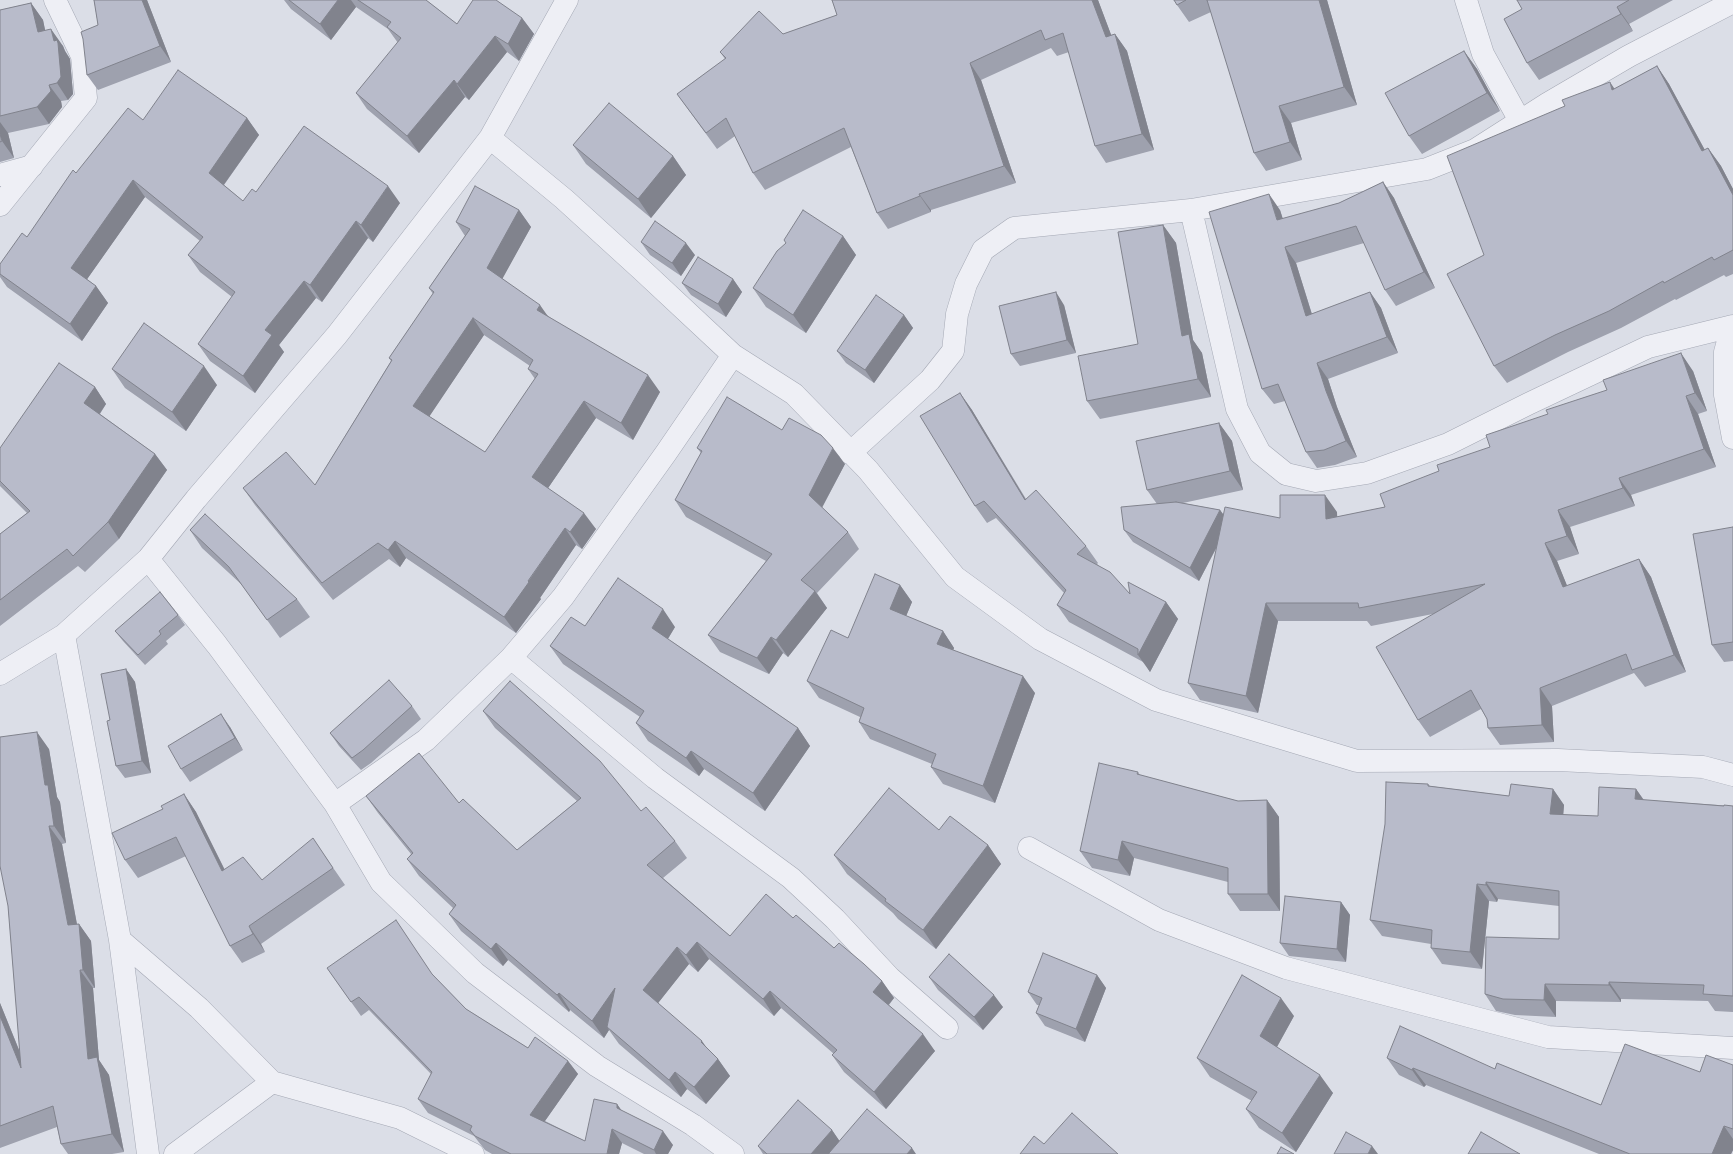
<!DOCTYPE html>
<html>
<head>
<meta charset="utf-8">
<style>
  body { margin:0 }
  canvas { display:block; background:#dbdee7 }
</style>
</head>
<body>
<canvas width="1733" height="1154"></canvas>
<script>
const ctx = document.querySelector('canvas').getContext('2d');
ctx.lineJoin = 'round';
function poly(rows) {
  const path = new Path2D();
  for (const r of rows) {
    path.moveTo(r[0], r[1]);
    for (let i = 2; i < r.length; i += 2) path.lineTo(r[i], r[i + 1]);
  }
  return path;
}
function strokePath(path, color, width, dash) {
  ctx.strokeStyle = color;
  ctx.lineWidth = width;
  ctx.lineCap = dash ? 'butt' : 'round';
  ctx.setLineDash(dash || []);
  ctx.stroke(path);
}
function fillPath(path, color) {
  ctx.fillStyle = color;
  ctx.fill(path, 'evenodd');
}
const minor = poly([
  [1466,0,1483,54,1520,121],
  [490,138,564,199,642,270,733,355,794,394,868,470,955,577,1040,639,1156,700,1357,761,1558,760,1703,767,1733,775],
  [0,175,32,166],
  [0,205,86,98,82,56,55,0],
  [1191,210,1237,409,1260,453,1286,474,1316,481,1367,473,1448,444,1528,404,1648,347,1733,326],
  [1732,327,1725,352,1725,395,1733,438],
  [850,453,930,380,953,351,957,314,966,284,983,250,1014,228,1191,210,1427,169,1475,150,1547,104,1629,56,1733,2],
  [148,559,217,645,335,804,381,882,475,973,597,1066,693,1125,733,1154],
  [64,635,120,940,148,1154],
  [511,658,655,778,791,878,835,919,890,978,947,1028],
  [0,674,64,635,148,559,196,499,337,335,490,138,567,0],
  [335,804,426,740,511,658,563,597,666,453,733,355],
  [1029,848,1159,920,1286,968,1548,1037,1733,1048],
  [120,940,199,1008,272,1082,400,1118,473,1154],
  [175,1154,272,1082]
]);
const wall = poly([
  [94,0,147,0,171,62,98,90,87,75,98,25],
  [284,0,426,0,457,24,522,18,534,34,519,61,507,52,469,100,465,97,419,153,367,109,356,93,398,43,388,29,356,7,331,40,291,9],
  [832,0,1098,0,1111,35,1115,34,1127,51,1154,150,1106,163,1095,146,1069,52,1057,56,1051,48,981,80,1016,183,931,210,931,212,888,229,877,213,851,147,765,190,753,173,735,136,717,149,677,94,725,59,720,52,783,34,837,15],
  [1174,0,1327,0,1357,105,1291,123,1302,160,1266,171,1254,153,1211,12,1189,22,1177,5],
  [1517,0,1673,0,1629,24,1633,31,1539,80,1527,63,1522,9],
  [31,3,43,20,45,30,63,46,65,51,70,59,73,94,68,100,61,101,62,107,49,124,8,133,14,158,0,162,0,10],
  [1464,51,1477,69,1500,111,1422,154,1409,136],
  [1657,66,1669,84,1705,150,1708,148,1721,166,1733,189,1733,274,1726,277,1724,275,1676,300,1675,299,1621,328,1568,352,1507,383,1494,366,1484,255,1614,89],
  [247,118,259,135,224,185,243,201,256,192,400,203,373,242,368,238,322,302,316,298,279,345,284,352,255,393,210,361,198,344,232,297,200,272,188,255,200,241,145,197,87,279,96,286,108,303,82,341,7,287,0,277,0,264,27,237,76,173,143,120],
  [573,145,673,156,686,175,651,218,586,164],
  [1383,182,1394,198,1435,288,1396,306,1385,290,1364,243,1296,263,1312,314,1370,292,1381,308,1398,353,1328,379,1337,407,1357,457,1335,465,1317,468,1306,452,1285,401,1274,404,1262,389,1280,210,1283,219,1339,203],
  [519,210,531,227,502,278,548,316,660,392,633,440,596,418,548,488,596,529,582,549,576,545,540,598,541,599,516,633,406,558,400,567,389,559,333,600,255,505,243,488,315,485,391,361,389,358,433,294,429,288,465,236,456,222],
  [484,335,530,366,528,369,535,379,485,452,429,416],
  [1163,225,1176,243,1193,340,1202,353,1211,397,1100,419,1087,401,1138,344],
  [843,236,856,255,806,333,766,307,753,288],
  [641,242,695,255,681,276,650,255],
  [733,279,742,292,726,317,691,295,682,283],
  [1064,305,1076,353,1020,366,1011,354],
  [904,315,913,328,874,383,846,363,837,351],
  [112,369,217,385,186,431,125,388],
  [1693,371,1707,411,1698,414,1716,467,1631,495,1635,506,1570,527,1579,554,1557,561,1567,586,1639,559,1651,577,1686,672,1645,687,1634,673,1552,706,1554,742,1500,745,1488,728,1487,719,1481,709,1430,737,1418,720,1433,614,1371,626,1367,621,1278,621,1258,713,1200,700,1188,683,1217,547,1199,581,1133,542,1124,530,1157,504,1147,490,1219,423,1232,441,1243,490,1183,503,1220,510,1224,515,1280,518,1337,512,1337,517,1385,507,1439,471,1490,447],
  [95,387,106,404,100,414,155,454,167,470,119,539,85,572,78,566,0,626,0,534,27,513,0,486,0,448],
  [960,393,972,410,1026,499,1086,546,1098,563,1097,564,1130,594,1166,602,1178,619,1150,672,1145,663,1069,622,1057,605,1064,593,996,518,987,523,975,506],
  [782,430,845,464,822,508,848,532,859,549,817,593,827,608,788,657,783,653,769,674,720,652,708,635,766,561,686,517,675,500,701,453,697,448],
  [1733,527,1733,661,1724,662,1712,645],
  [190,530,297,599,310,617,280,638,242,585,202,548],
  [900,585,912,602,906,616,943,631,954,648,953,650,1035,693,995,803,943,784,931,767,932,764,870,739,859,722,860,717,819,698,807,681,848,638],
  [178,615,185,625,166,641,168,644,145,665,123,641,115,631],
  [675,627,668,639,798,728,810,746,765,811,704,769,699,776,648,741,636,723,640,717,563,664,550,646],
  [126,669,135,682,151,773,125,778,116,766,110,720],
  [412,706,421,719,371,763,361,770,339,746,330,733],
  [483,711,641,811,675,841,687,858,663,878,730,936,793,918,834,948,882,981,894,998,889,1005,935,1051,886,1109,844,1072,832,1055,834,1054,781,1008,774,1016,709,959,698,972,689,964,658,1003,718,1059,730,1076,706,1104,687,1089,681,1097,619,1044,609,1030,604,1038,570,1010,569,1012,508,960,503,966,461,931,449,914,453,908,419,876,407,859,411,854,378,813,366,796,459,803,517,850,577,801,495,728],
  [230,727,243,750,190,782,181,769],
  [49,749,57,797,60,802,66,843,62,844,77,924,79,924,91,941,95,988,93,988,99,1060,109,1075,124,1152,112,1154,68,1154,61,1144,57,1127,0,1148,0,1003,20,1052,8,906],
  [1138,772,1140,775,1238,801,1267,800,1279,817,1280,911,1240,911,1228,894,1228,882,1134,858,1130,876,1092,868,1080,851],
  [1428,784,1430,786,1509,796,1553,789,1564,805,1563,815,1598,816,1636,789,1644,800,1733,806,1733,1012,1715,1011,1708,1001,1621,999,1621,1002,1556,1001,1556,1017,1515,1015,1496,1011,1485,994,1559,939,1559,906,1498,899,1497,902,1489,901,1482,969,1442,964,1431,948,1431,944,1382,936,1370,920],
  [184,794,196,812,225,870,262,880,325,856,345,885,261,944,265,952,242,963,230,946,186,856,138,878,125,860,163,809],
  [939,830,988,845,1001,864,936,949,898,919,893,913,847,874,834,855],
  [1341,902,1350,915,1346,962,1289,956,1280,943],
  [327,968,433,975,466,1009,528,1048,568,1061,578,1074,545,1121,585,1141,617,1104,621,1110,673,1145,668,1154,644,1154,622,1143,619,1154,492,1154,485,1150,474,1136,428,1113,418,1099,431,1074,369,1010,361,1016],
  [1097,975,1106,988,1085,1042,1045,1026,1036,1013,1039,1005,1037,1005,1028,992],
  [929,977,1003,1007,983,1030,938,990],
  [1294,1016,1277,1047,1333,1093,1296,1152,1259,1128,1246,1109,1252,1101,1210,1077,1197,1058],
  [1387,1058,1495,1069,1601,1105,1700,1072,1733,1065,1733,1150,1731,1154,1599,1154,1426,1085,1424,1087,1399,1075],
  [832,1130,839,1141,916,1154,763,1154,758,1146]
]);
const shadedWall = poly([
  [142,0,147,0,171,62,160,46],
  [338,0,351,0,356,7,331,40,320,24],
  [1092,0,1098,0,1118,53,1106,37],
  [1319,0,1327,0,1357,105,1344,87],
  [31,3,43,20,49,49,38,32],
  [1617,7,1629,24,1633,31,1621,14],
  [522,18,534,34,519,61,508,44],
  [51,29,63,46,65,51,70,59,73,94,68,100,57,83,54,41],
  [1115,34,1127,51,1154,150,1142,134],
  [495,36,507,52,469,100,457,84],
  [1464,51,1477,69,1500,111,1487,93],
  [970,63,981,80,1016,183,1004,166],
  [1657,66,1669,84,1715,169,1702,151],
  [454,80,465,97,419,153,407,136],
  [1610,82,1622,100,1612,90],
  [49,85,61,101,62,107,49,124,37,107],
  [1279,106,1291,123,1302,160,1290,142],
  [247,118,259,135,220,190,209,173],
  [0,122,8,133,14,158,2,141,0,134],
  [1708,148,1721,166,1733,189,1733,195],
  [673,156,686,175,651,218,638,199],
  [133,180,145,197,83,285,71,268],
  [1383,182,1394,198,1435,288,1424,272],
  [388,186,400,203,373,242,361,225],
  [919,194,931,210,931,212,920,196],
  [1269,194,1280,210,1288,236,1277,220],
  [519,210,531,227,499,285,487,268],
  [356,221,368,238,322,302,310,285],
  [1163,225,1176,243,1193,340,1202,353,1211,397,1198,379,1182,336],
  [843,236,856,255,806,333,793,315],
  [686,243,695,255,681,276,672,263],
  [1285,247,1296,263,1317,331,1306,316],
  [733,279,742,292,726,317,718,304],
  [304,281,316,298,279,345,284,352,255,393,243,376,265,330],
  [96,286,108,303,82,341,70,324],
  [1056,292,1064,305,1076,353,1067,340],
  [1370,292,1381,308,1398,353,1387,337],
  [540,305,552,322,537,310],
  [904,315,913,328,874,383,865,370],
  [473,318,484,335,425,423,413,406],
  [1681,353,1693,371,1707,411,1695,393],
  [1317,363,1328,379,1337,407,1357,457,1346,441,1326,391],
  [204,366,217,385,186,431,172,412],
  [648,375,660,392,633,440,621,423],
  [95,387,106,404,96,419,84,403],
  [960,393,972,410,1036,517,1025,500],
  [1686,396,1698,414,1716,467,1704,449],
  [584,401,596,418,544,494,532,477],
  [1219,423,1232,441,1243,490,1230,471],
  [833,448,845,464,820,511,809,495],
  [155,454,167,470,119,539,108,522],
  [1619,478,1631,495,1635,506,1623,488],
  [1325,495,1337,512,1338,537,1326,519],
  [1220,510,1229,523,1199,581,1190,568],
  [1558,510,1570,527,1579,554,1567,536],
  [584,513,596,529,582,549,570,532],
  [565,528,576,545,540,598,541,599,516,633,504,617],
  [395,541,406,558,400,567,388,550],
  [1545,543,1557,561,1575,605,1563,587],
  [1639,559,1651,577,1686,672,1674,655],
  [900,585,912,602,902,626,890,609],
  [815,591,827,608,788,657,776,640],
  [1166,602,1178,619,1150,672,1138,655],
  [1266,603,1278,621,1258,713,1246,696],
  [663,609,675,627,664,645,652,628],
  [943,631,954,648,949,661,937,644],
  [771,637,783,653,769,674,757,658],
  [126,669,135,682,151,773,142,761],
  [1023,676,1035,693,995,803,983,786],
  [1540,688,1552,706,1554,742,1542,725],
  [221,714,230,727,243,750,235,738],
  [798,728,810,746,765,811,753,793],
  [37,732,49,749,57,797,60,802,66,843,54,826,45,785],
  [691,751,704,769,699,776,686,758],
  [1553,789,1564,805,1562,831,1550,814],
  [1636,789,1647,805,1635,799],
  [184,794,196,812,234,889,222,871],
  [1267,800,1279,817,1280,911,1268,894],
  [49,826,62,844,80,941,79,924,91,941,95,988,83,970,68,925],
  [1122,841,1134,858,1130,876,1118,860],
  [988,845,1001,864,936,949,923,930],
  [1486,882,1498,899,1497,902,1486,885],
  [1477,884,1489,901,1482,969,1470,952],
  [1341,902,1350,915,1346,962,1337,949],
  [249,926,261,944,265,952,253,934],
  [697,942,709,959,698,972,686,955],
  [496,943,508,960,503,966,491,949],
  [677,947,689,964,655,1007,643,990],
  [80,970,93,988,99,1060,109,1075,124,1152,112,1134,88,1059],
  [1097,975,1106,988,1085,1042,1076,1029],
  [882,981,894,998,885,1009,873,992],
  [1609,982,1621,999,1621,1002,1609,985],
  [1545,984,1556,1001,1556,1017,1544,1000],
  [615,988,607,1027,609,1030,604,1038,592,1021],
  [770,991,781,1008,774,1016,763,999],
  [559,993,570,1010,569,1012,557,995],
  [994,995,1003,1007,983,1030,974,1017],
  [1281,998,1294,1016,1273,1054,1260,1036],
  [0,1003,33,1085,21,1068,0,1016],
  [923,1034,935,1051,886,1109,874,1092],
  [702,1041,714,1058,701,1042],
  [718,1059,730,1076,706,1104,694,1087],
  [568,1061,578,1074,540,1128,530,1115],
  [1413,1068,1426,1085,1424,1087,1412,1070],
  [675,1072,687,1089,681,1097,669,1080],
  [1320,1075,1333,1093,1296,1152,1282,1133],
  [617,1104,627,1118,617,1108],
  [1724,1126,1733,1139,1733,1150,1731,1154,1712,1154],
  [612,1129,622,1143,619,1154,607,1154],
  [832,1130,841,1143,829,1154,811,1154],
  [663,1131,673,1145,668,1154,656,1154,654,1150],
  [1372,1146,1378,1154,1368,1154],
  [912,1148,916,1154,907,1154]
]);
const building = poly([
  [94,0,142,0,160,46,87,75,83,39,81,32,98,25,94,0],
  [289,0,338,0,320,24,289,0],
  [358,0,426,0,457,24,473,0,496,0,522,18,508,44,495,36,457,84,454,80,407,136,356,93,401,38,387,27,391,22,358,0],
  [832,0,1092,0,1106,37,1115,34,1142,134,1095,146,1063,33,1045,40,1041,30,970,63,1004,166,919,194,920,196,877,213,844,128,753,173,726,118,706,133,677,94,726,58,720,52,759,11,783,34,837,15,832,0],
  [1174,0,1186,0,1177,5,1174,0],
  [1207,0,1319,0,1344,87,1279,106,1290,142,1254,153,1207,0],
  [1517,0,1629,0,1617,7,1621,14,1527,63,1504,19,1522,9,1517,0],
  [31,3,38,32,51,29,54,41,57,40,58,43,61,77,57,83,49,85,51,91,37,107,0,116,0,10,31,3],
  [1464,51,1487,93,1409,136,1385,93,1464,51],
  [1657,66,1702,151,1708,148,1733,195,1733,250,1714,260,1712,257,1664,283,1663,281,1609,311,1555,335,1494,366,1447,274,1484,255,1447,156,1565,106,1562,100,1610,82,1612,90,1657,66],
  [178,70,247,118,209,173,243,201,252,189,256,192,304,126,388,186,361,225,356,221,310,285,304,281,265,330,272,335,243,376,198,344,235,292,188,255,203,237,133,180,71,268,96,286,70,324,0,274,0,264,22,233,27,237,73,170,76,173,128,108,143,120,178,70],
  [609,103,673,156,638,199,573,145,609,103],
  [0,134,2,141,0,142,0,134],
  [1383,182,1424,272,1385,290,1356,226,1285,247,1306,316,1370,292,1387,337,1317,363,1326,391,1346,441,1324,450,1306,452,1278,384,1262,389,1209,212,1269,194,1277,220,1339,203,1383,182],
  [475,186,519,210,487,268,540,305,537,310,648,375,621,423,584,401,532,477,584,513,570,532,565,528,528,581,529,582,504,617,395,541,388,550,378,543,322,583,243,488,286,452,315,485,392,360,389,358,434,292,429,288,470,229,456,222,475,186],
  [473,318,533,360,528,369,538,374,485,452,413,406,473,318],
  [803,210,843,236,793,315,753,288,777,251,786,243,784,240,803,210],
  [655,221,686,243,672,263,641,242,655,221],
  [1163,225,1182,336,1189,334,1198,379,1087,401,1078,356,1138,344,1118,232,1163,225],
  [698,257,733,279,718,304,682,283,698,257],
  [1056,292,1067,340,1011,354,999,306,1056,292],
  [876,295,904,315,865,370,837,351,876,295],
  [144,323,204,366,172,412,112,369,144,323],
  [1681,353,1695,393,1686,396,1704,449,1619,478,1623,488,1558,510,1567,536,1545,543,1563,587,1639,559,1674,655,1632,670,1626,654,1540,688,1542,725,1488,728,1487,719,1471,690,1418,720,1376,647,1485,584,1359,608,1358,603,1266,603,1246,696,1188,683,1225,507,1280,518,1280,495,1325,495,1326,519,1385,507,1380,494,1439,471,1437,465,1490,447,1486,435,1548,414,1546,410,1607,390,1603,380,1681,353],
  [59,363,95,387,84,403,155,454,108,522,73,556,67,549,0,600,0,534,30,511,0,481,0,448,59,363],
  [960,393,1025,500,1036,490,1086,546,1077,554,1110,572,1130,594,1128,582,1166,602,1138,655,1138,649,1057,605,1066,590,984,501,975,506,920,416,960,393],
  [727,397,782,430,789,418,821,435,833,448,809,495,848,532,801,580,815,591,776,640,771,637,757,658,708,635,772,554,675,500,702,451,697,448,727,397],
  [1219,423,1230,471,1147,490,1136,441,1219,423],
  [1176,502,1220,510,1190,568,1124,530,1121,507,1176,502],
  [205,514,297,599,267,620,229,567,190,530,205,514],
  [1733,527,1733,642,1712,645,1693,534,1733,527],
  [875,574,900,585,890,609,943,631,937,644,1023,676,983,786,931,767,936,754,859,722,864,708,807,681,831,630,848,638,875,574],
  [618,578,663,609,652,628,798,728,753,793,691,751,686,758,636,723,644,711,550,646,571,617,585,626,618,578],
  [160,592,178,615,159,631,161,634,138,655,115,631,160,592],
  [126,669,142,761,116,766,107,721,110,720,101,674,126,669],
  [389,680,412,706,363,750,352,758,330,733,389,680],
  [510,681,600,761,641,811,646,807,675,841,647,865,730,936,766,894,793,918,796,915,834,948,839,943,864,964,882,981,873,992,923,1034,874,1092,832,1055,837,1050,770,991,763,999,697,942,686,955,677,947,643,990,702,1041,701,1042,718,1059,694,1087,675,1072,669,1080,607,1027,615,988,592,1021,559,993,557,995,496,943,491,949,449,914,456,905,407,859,413,853,366,796,419,753,459,803,463,799,517,850,581,798,483,711,510,681],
  [221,714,235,738,181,769,168,746,221,714],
  [37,732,45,785,48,785,54,826,49,826,68,925,79,924,83,970,80,970,88,1059,97,1057,112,1134,61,1144,53,1106,0,1126,0,1016,21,1068,8,906,0,866,0,737,37,732],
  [1099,763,1138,772,1137,774,1238,801,1267,800,1268,894,1228,894,1228,868,1122,841,1118,860,1080,851,1099,763],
  [1386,782,1428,784,1428,786,1509,796,1511,784,1553,789,1550,814,1598,816,1599,787,1636,789,1635,799,1724,806,1724,805,1733,806,1733,996,1703,994,1704,985,1609,982,1609,985,1545,984,1544,1000,1503,999,1485,994,1486,937,1559,939,1559,891,1486,882,1486,885,1477,884,1470,952,1431,948,1432,930,1370,920,1385,824,1386,782],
  [889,788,939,830,950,816,988,845,923,930,885,901,886,899,834,855,889,788],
  [184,794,222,871,243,857,262,880,313,838,333,868,249,926,253,934,230,946,176,837,125,860,112,833,163,809,161,806,184,794],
  [1285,896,1341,902,1337,949,1280,943,1285,896],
  [396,920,432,974,466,1009,528,1048,535,1037,568,1061,530,1115,585,1141,594,1099,617,1104,617,1108,663,1131,654,1150,612,1129,607,1154,511,1154,475,1136,470,1130,472,1126,418,1099,432,1072,359,997,351,1002,327,968,396,920],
  [1043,953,1097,975,1076,1029,1036,1013,1042,998,1028,992,1043,953],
  [949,954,994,995,974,1017,929,977,949,954],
  [1242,975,1281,998,1260,1036,1320,1075,1282,1133,1246,1109,1257,1092,1197,1058,1242,975],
  [1400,1026,1495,1069,1497,1063,1601,1105,1625,1044,1700,1072,1706,1055,1733,1065,1733,1129,1724,1126,1712,1154,1630,1154,1413,1068,1412,1070,1387,1058,1400,1026],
  [798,1100,832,1130,811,1154,767,1154,758,1146,798,1100],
  [867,1109,912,1148,907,1154,829,1154,829,1153,867,1109],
  [1072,1113,1118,1154,1020,1154,1034,1136,1044,1144,1072,1113],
  [1346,1132,1372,1146,1368,1154,1334,1154,1346,1132],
  [1481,1132,1520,1154,1468,1154,1481,1132],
  [1281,1147,1294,1154,1277,1154,1281,1147]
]);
strokePath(minor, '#a4a8b4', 23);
strokePath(minor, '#eeeff5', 22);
fillPath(wall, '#9ea1ae');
fillPath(shadedWall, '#81838d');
fillPath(building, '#b8bbca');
strokePath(building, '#81838d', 1);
</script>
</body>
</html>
